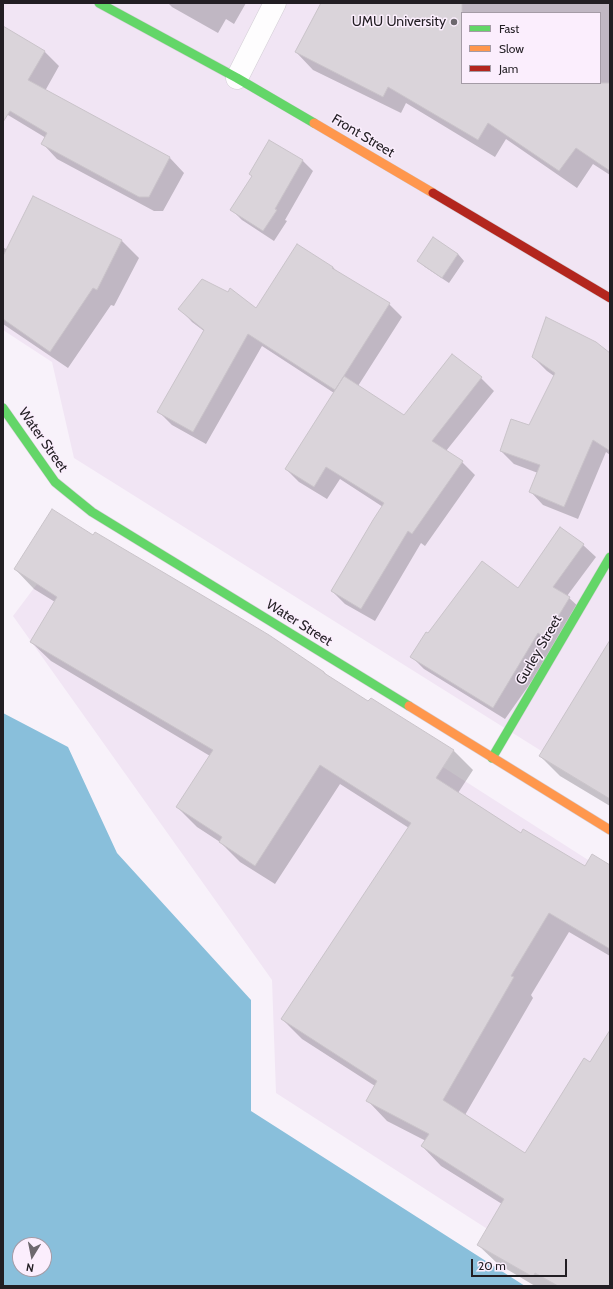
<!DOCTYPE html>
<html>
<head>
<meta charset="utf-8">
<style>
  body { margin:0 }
  #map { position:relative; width:613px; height:1289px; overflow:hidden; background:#f8f2fa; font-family:Cabin,sans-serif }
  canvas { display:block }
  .frame { position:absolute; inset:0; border:4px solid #221e23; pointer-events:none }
  .legend { position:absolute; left:461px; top:12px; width:140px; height:72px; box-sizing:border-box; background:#fbeefd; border:1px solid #a49ba6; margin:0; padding:5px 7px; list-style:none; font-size:12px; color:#221e23 }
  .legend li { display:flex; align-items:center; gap:8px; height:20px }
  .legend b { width:20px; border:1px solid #a49ba6 }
  .north { position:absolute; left:12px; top:1237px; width:40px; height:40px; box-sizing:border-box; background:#fbeefd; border:1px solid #a49ba6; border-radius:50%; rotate:190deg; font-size:11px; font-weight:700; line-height:16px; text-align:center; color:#221e23 }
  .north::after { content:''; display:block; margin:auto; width:14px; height:18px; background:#6d686e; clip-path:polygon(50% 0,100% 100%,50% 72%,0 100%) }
  .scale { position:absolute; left:471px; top:1259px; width:96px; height:18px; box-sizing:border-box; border:2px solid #221e23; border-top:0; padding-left:5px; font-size:12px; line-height:14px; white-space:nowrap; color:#221e23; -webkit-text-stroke:3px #fbeefd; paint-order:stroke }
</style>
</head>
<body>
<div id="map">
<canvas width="613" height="1289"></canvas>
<div class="frame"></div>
<ul class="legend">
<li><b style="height:5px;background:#63d668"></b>Fast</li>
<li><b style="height:5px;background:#ff974d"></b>Slow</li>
<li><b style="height:5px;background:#b3261e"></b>Jam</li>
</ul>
<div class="north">N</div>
<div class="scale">20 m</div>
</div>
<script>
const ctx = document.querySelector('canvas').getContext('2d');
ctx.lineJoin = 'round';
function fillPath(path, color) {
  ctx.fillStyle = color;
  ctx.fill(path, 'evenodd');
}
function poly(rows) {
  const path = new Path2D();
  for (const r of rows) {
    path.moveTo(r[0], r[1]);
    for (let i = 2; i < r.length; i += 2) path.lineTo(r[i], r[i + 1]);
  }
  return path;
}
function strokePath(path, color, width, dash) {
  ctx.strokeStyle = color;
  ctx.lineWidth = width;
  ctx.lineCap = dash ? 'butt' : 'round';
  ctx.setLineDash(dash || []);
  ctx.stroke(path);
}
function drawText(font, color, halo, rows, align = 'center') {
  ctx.font = font + ' Cabin,sans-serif';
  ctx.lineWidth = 3;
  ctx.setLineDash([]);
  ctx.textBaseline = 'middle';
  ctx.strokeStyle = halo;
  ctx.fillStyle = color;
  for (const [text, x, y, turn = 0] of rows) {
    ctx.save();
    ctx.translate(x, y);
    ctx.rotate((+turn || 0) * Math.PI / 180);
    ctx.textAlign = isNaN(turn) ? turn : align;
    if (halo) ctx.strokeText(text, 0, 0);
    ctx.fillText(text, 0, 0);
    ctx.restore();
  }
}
const built = poly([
  [3,3,610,3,610,794,74,458,52,362,3,330],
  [462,13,600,13,600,83,462,83],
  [76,532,610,874,610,1286,562,1277,276,1093,272,980,13,616]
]);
const water = poly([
  [3,713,68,747,117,853,251,1000,251,1111,525,1286,3,1286],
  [20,1245,44,1245,44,1269,20,1269]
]);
const shadow = poly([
  [168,3,246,3,234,24,226,19,218,33,172,7],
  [322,3,610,3,610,175,593,164,577,188,506,139,495,157,406,103,401,113,313,70,296,52],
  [462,13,600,13,600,83,462,83],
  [3,27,45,52,59,66,45,91,170,158,184,173,163,211,154,211,57,159,43,144,46,138,3,112],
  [269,142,303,161,313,171,285,220,287,221,274,241,242,220,232,210,253,176],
  [33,198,122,241,139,258,114,306,111,305,68,368,3,324,3,247,7,250],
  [458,254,464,261,449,283,425,267,418,261],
  [333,267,337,272,389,304,402,317,358,386,404,417,481,378,494,391,446,451,462,462,475,475,425,546,421,543,375,621,345,604,332,591,383,507,340,479,327,499,299,482,286,469,334,393,262,346,206,444,172,425,159,412,204,331,192,322,180,309,256,309],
  [610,354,610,455,606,452,578,519,543,505,530,491,538,473,514,464,501,451,530,426,554,376,547,371,533,357],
  [560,528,583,545,596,557,567,596,582,610,505,719,424,669,412,657,428,634,518,589],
  [94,536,324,672,329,677,369,703,453,750,473,770,458,793,521,835,586,867,610,866,610,956,569,932,531,995,533,998,465,1115,526,1154,590,1063,610,1032,610,1286,535,1286,498,1264,478,1245,502,1204,441,1166,422,1146,426,1141,387,1121,368,1101,375,1086,302,1039,282,1019,409,828,340,784,275,884,240,862,220,842,197,827,177,807,210,756,51,661,31,642,55,602,34,589,15,569],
  [610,642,610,806,560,776,540,756]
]);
const building = poly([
  [321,3,462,3,462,83,610,83,610,171,576,148,559,171,488,123,478,140,388,87,383,97,295,52,321,3],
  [3,26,45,51,28,80,170,157,149,197,139,197,41,144,47,133,10,111,3,122,3,26],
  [269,140,303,160,275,209,277,210,263,231,230,210,252,176,249,174,269,140],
  [33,196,122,240,97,290,93,288,50,352,3,319,3,256,33,196],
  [433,237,458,254,442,278,417,261,433,237],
  [297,244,333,267,332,268,390,303,335,390,248,334,193,432,157,412,204,330,178,309,202,279,228,292,230,288,256,308,297,244],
  [546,317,596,342,610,353,610,451,593,440,564,507,529,492,540,465,500,451,511,419,529,425,555,373,532,357,546,317],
  [452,354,482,377,432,441,463,461,412,534,408,531,361,609,331,591,373,520,384,503,326,467,314,487,285,469,344,376,404,415,452,354],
  [52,509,93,535,95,532,239,617,269,635,324,672,324,673,368,701,371,698,454,750,436,778,521,833,523,829,585,866,592,854,610,865,610,949,549,913,511,976,514,977,443,1100,525,1153,584,1058,590,1062,610,1030,610,1286,558,1286,535,1273,533,1277,477,1245,504,1199,421,1146,429,1134,366,1101,377,1081,281,1019,411,823,320,765,255,866,219,842,222,837,176,807,213,750,30,642,57,597,14,569,52,509],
  [560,527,584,544,553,587,570,597,545,638,538,633,493,708,410,657,426,632,428,633,482,561,518,588,560,527],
  [610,640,610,799,539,756,610,640]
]);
const street = poly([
  [237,78,275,3]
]);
const fast = poly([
  [99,3,237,78,314,123],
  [3,408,55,482,92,512,409,706],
  [492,758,610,557]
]);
const slow = poly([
  [314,123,433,193],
  [409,706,610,830]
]);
const jam = poly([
  [433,193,610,298]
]);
const markers = [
  [454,22,4,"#6d686e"]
];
const poiNames = [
  ["UMU University",446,22]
];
const streetNames = [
  ["Front Street",363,136,31],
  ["Water Street",43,440,55],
  ["Water Street",299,623,32],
  ["Gurley Street",539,650,-60]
];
fillPath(built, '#f1e5f4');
fillPath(water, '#89bfdb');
fillPath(shadow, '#0003');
fillPath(building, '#dad4da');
strokePath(building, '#cac4ca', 1);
strokePath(street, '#d3ced5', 23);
strokePath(fast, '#d3ced5', 10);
strokePath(slow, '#d3ced5', 10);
strokePath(jam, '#d3ced5', 10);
strokePath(street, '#fefdfe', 22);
strokePath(fast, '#63d668', 9);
strokePath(slow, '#ff974d', 9);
strokePath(jam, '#b3261e', 9);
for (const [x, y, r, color] of markers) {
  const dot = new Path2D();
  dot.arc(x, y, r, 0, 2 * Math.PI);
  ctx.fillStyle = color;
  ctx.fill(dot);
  strokePath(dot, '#fbeefd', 1.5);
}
drawText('14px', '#221e23', '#fbeefd', poiNames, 'right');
drawText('14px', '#221e23', '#fbeefd', streetNames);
</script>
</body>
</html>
